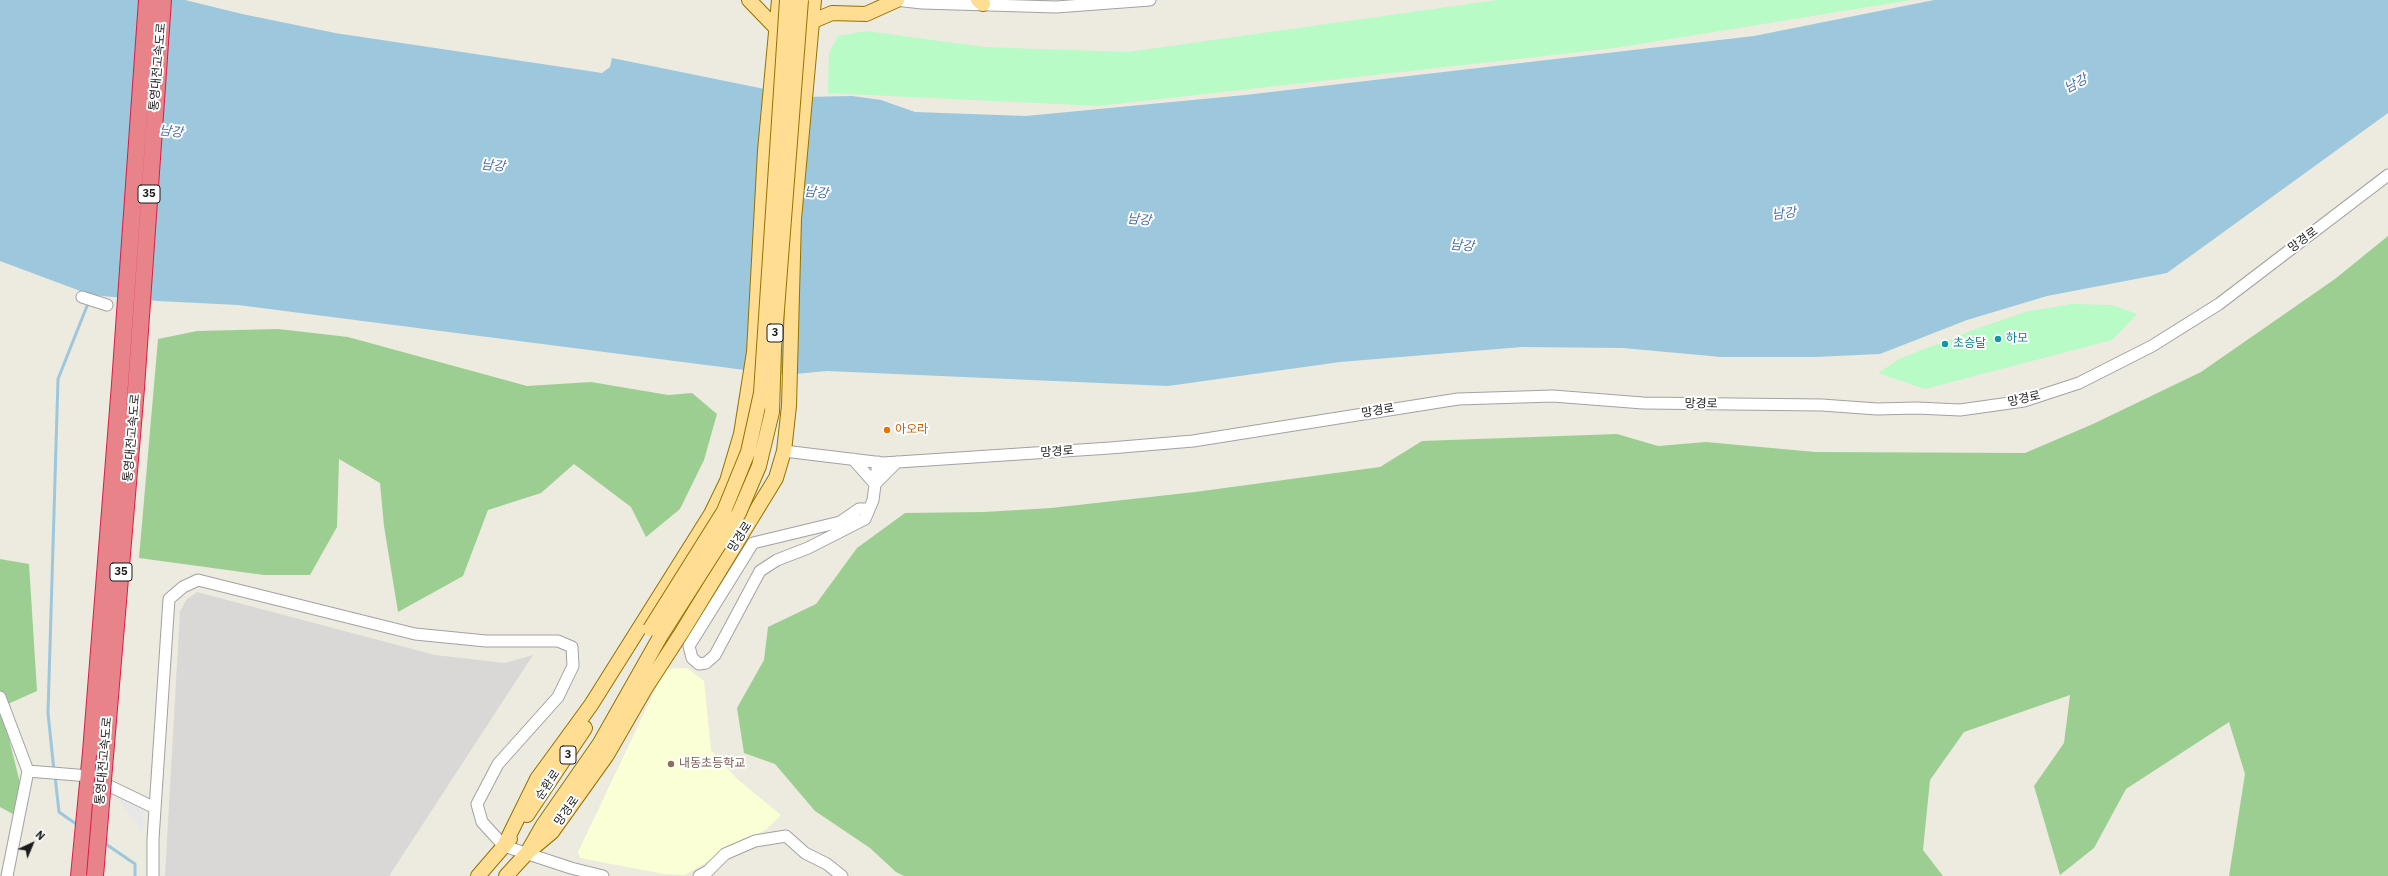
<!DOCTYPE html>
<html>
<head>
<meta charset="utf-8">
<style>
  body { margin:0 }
  #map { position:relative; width:2388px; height:876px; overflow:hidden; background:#edeadf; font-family:"IBM Plex Sans",sans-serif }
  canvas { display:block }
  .north { position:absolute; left:12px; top:824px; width:40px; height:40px; -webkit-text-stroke:3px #fff; paint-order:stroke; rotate:44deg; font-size:11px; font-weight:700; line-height:16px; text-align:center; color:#1b1b1b }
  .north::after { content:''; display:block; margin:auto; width:14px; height:18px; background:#1b1b1b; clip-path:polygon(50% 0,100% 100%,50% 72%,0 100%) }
</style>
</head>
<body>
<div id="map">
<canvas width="2388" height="876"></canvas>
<div class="north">N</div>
</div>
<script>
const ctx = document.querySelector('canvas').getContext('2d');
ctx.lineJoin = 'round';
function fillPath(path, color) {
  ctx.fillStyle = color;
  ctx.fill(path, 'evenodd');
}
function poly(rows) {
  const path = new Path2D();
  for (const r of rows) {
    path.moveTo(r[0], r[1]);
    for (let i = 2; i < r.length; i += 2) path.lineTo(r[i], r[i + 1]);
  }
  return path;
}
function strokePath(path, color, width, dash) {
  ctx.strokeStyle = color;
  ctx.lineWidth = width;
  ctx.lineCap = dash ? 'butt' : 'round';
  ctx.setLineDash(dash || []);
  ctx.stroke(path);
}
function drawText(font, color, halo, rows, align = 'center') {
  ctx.font = font + ' "IBM Plex Sans","Noto Sans KR",sans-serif';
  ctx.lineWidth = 4;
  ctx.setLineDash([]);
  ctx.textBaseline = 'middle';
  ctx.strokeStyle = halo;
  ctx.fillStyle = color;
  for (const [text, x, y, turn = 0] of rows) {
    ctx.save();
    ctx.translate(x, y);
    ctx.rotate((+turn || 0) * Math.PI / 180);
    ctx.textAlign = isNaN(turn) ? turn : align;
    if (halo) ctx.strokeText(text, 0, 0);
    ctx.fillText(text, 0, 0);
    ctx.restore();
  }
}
const residential = poly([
  [197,592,435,655,505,663,533,655,389,876,165,876,180,611,187,599]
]);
const education = poly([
  [687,668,704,681,711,750,735,777,781,815,767,829,725,851,685,875,664,874,580,858,578,852,665,669]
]);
const forest = poly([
  [2388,236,2388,876,2229,876,2245,774,2229,722,2126,789,2094,848,2060,875,2034,786,2064,743,2070,695,1964,732,1930,780,1923,850,1943,876,904,876,896,872,870,848,815,811,775,764,744,753,737,708,764,660,768,627,816,604,857,548,905,513,984,512,1051,508,1195,492,1380,467,1422,441,1617,434,1658,446,1706,442,1815,452,2025,453,2093,424,2201,372,2335,279],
  [278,329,348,337,527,386,591,382,668,395,692,393,717,414,704,460,680,509,646,537,631,507,574,464,541,493,488,510,463,576,398,612,384,526,380,483,339,459,337,527,310,575,264,575,139,558,158,339,197,331],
  [0,559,29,564,37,691,1,707,22,791,24,820,0,807]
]);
const park = poly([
  [1497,0,1911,0,1615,48,1098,106,828,93,829,53,838,36,866,31,984,47,1128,52],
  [2071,304,2112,305,2137,314,2112,340,1925,389,1878,373,1899,359,1976,329,2025,312]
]);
const parking = poly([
  [113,785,144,796,143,833,110,788]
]);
const water = poly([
  [0,0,185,0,242,14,335,33,602,73,610,67,612,58,804,97,852,96,881,100,915,112,1026,116,1245,95,1754,36,1934,0,2388,0,2388,113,2167,273,2047,296,1967,320,1880,354,1815,357,1721,357,1623,348,1522,347,1340,362,1168,386,827,371,784,375,238,305,158,301,91,295,0,261]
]);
const stream = poly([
  [54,771,48,713,58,379,89,301],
  [55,776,59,812,79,826],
  [103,842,135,864,135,876]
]);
const minor = poly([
  [895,0,922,3,1056,7,1150,0],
  [82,297,107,305],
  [784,451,883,463,1110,448,1193,441,1458,399,1553,396,1643,403,1822,405,1877,409,1917,408,1960,410,2024,401,2079,383,2152,346,2219,304,2388,175],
  [853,459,875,484,897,462],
  [868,509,859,509,840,522,753,543,689,646,692,658,699,664,706,663,715,655,760,571,777,560,808,548,865,519,873,500,878,462],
  [0,697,28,771,7,876],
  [28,771,89,776,155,808],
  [153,876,153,839,169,599,183,587,198,580,415,634,486,641,558,641,572,647,573,666,558,697,498,764,477,804,482,822,504,846,571,868,603,876],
  [699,876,708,871,725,854,755,841,786,836,805,853,827,864,842,876]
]);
const major = poly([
  [749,0,775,27],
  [978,0,983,4],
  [811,22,832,13,866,14,897,0],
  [527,815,585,728],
  [504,846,537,779,591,705,711,514,727,481,741,434,754,352,765,151,779,0],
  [527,853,552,832,607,755,645,689,682,632,776,478,784,451,789,406,794,219,814,0],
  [478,876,510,839],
  [506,876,527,853,543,825,600,743,660,637]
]);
const highway = poly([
  [105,756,136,388,163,0],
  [79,876,91,752,120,384,147,0]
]);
const majorBridge = poly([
  [650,629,724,511,748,452,761,393,787,0],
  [660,637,739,513,759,466,772,412,774,348,801,0]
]);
const highwayBridge = poly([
  [95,876,105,756]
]);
const markers = [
  [1998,339,4,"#0f9aa8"],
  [1945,344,4,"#0f9aa8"],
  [887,430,4,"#e8710a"],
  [671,764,4,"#8d6e63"]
];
const shields = [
  [149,194,22],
  [775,333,16],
  [121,572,22],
  [568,755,16]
];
const shieldNames = [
  ["35",149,194],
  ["3",775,333],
  ["35",121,572],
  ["3",568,755]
];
const streetNames = [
  ["통영대전고속도로",158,67,-85],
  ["망경로",2303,240,-36],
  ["망경로",2024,399,-13],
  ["망경로",1701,404,1],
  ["망경로",1378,411,-10],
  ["통영대전고속도로",132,438,-85],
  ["망경로",1057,452,-4],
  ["망경로",740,537,-57],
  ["통영대전고속도로",104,761,-85],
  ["순환로",548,785,-56],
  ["망경로",567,811,-55]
];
const cultureNames = [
  ["하모",2006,339],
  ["초승달",1953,344]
];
const foodNames = [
  ["아오라",895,430]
];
const educationNames = [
  ["내동초등학교",679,764]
];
const waterNames = [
  ["남강",2076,84,-28],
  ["남강",171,132,6],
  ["남강",493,166,5],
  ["남강",816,193,5],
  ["남강",1784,214,-7],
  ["남강",1139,220,5],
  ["남강",1462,246,5]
];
fillPath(residential, '#d9d8d7');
fillPath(education, '#faffd6');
fillPath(forest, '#9cce92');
fillPath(park, '#b8fbc6');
fillPath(parking, '#e7e7e7');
fillPath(water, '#9dc7dd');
strokePath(stream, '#9dc7dd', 3);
strokePath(minor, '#a2a2a2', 13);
strokePath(major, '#917300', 16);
strokePath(highway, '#da1d46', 18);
strokePath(minor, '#fff', 11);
strokePath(major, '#ffdd92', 14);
strokePath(highway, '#e88389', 16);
strokePath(majorBridge, '#917300', 16, []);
strokePath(highwayBridge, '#da1d46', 18, []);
strokePath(majorBridge, '#ffdd92', 14);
strokePath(highwayBridge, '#e88389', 16);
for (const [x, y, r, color] of markers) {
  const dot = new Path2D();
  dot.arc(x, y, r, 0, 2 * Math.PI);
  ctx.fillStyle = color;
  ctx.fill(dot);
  strokePath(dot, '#fff', 1.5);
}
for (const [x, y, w] of shields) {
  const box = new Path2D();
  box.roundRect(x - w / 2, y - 9, w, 18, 3);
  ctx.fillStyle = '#fff';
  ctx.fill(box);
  strokePath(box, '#1b1b1b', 1);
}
drawText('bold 11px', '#1b1b1b', null, shieldNames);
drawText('12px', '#1b1b1b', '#fff', streetNames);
drawText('12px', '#0d838f', '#fff', cultureNames, 'left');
drawText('12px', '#c56008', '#fff', foodNames, 'left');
drawText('12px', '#785e54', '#fff', educationNames, 'left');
drawText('italic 13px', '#456cac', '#fff', waterNames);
</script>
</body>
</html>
